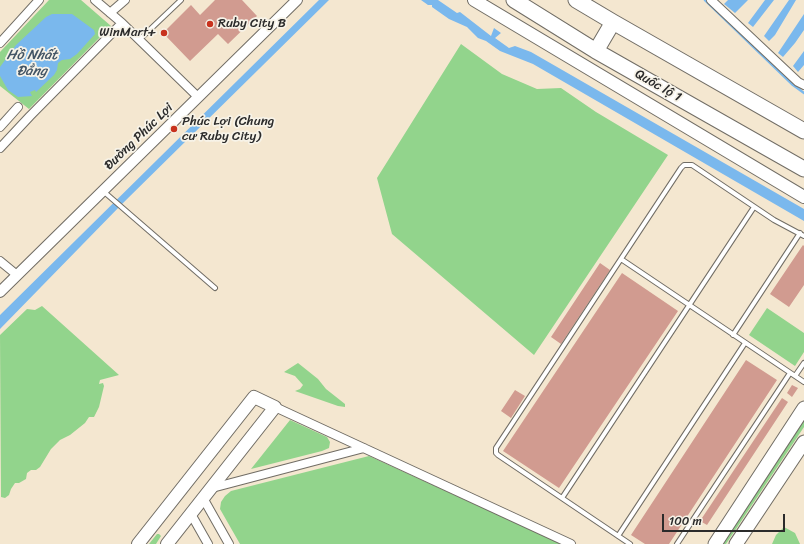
<!DOCTYPE html>
<html>
<head>
<meta charset="utf-8">
<style>
  body { margin:0 }
  #map { position:relative; width:804px; height:544px; overflow:hidden; background:#f4e7d0; font-family:Sriracha,sans-serif }
  canvas { display:block }
  .scale { position:absolute; left:662px; top:514px; width:123px; height:18px; box-sizing:border-box; border:2px solid #2b2b2b; border-top:0; padding-left:5px; font-size:12px; line-height:14px; white-space:nowrap; color:#2b2b2b; -webkit-text-stroke:3px #f7f3e8; paint-order:stroke }
</style>
</head>
<body>
<div id="map">
<canvas width="804" height="544"></canvas>
<div class="scale">100 m</div>
</div>
<script>
const ctx = document.querySelector('canvas').getContext('2d');
ctx.lineJoin = 'round';
function fillPath(path, color) {
  ctx.fillStyle = color;
  ctx.fill(path, 'evenodd');
}
function poly(rows) {
  const path = new Path2D();
  for (const r of rows) {
    path.moveTo(r[0], r[1]);
    for (let i = 2; i < r.length; i += 2) path.lineTo(r[i], r[i + 1]);
  }
  return path;
}
function strokePath(path, color, width, dash) {
  ctx.strokeStyle = color;
  ctx.lineWidth = width;
  ctx.lineCap = dash ? 'butt' : 'round';
  ctx.setLineDash(dash || []);
  ctx.stroke(path);
}
function drawText(font, color, halo, rows, align = 'center') {
  ctx.font = font + ' Sriracha,sans-serif';
  ctx.lineWidth = 3.5;
  ctx.setLineDash([]);
  ctx.textBaseline = 'middle';
  ctx.strokeStyle = halo;
  ctx.fillStyle = color;
  for (const [text, x, y, turn = 0] of rows) {
    ctx.save();
    ctx.translate(x, y);
    ctx.rotate((+turn || 0) * Math.PI / 180);
    ctx.textAlign = isNaN(turn) ? turn : align;
    if (halo) ctx.strokeText(text, 0, 0);
    ctx.fillText(text, 0, 0);
    ctx.restore();
  }
}
const green = poly([
  [49,0,81,0,111,26,29,109,0,86,0,52],
  [461,44,502,74,537,89,561,88,596,112,668,155,534,355,392,234,377,178],
  [42,306,119,375,100,380,99,384,103,383,104,386,99,407,94,417,89,417,85,423,70,435,60,440,51,449,40,467,36,470,31,470,27,473,26,479,19,483,15,483,11,489,9,495,5,498,1,497,0,335,27,309,35,310],
  [767,308,804,333,804,352,795,366,749,335],
  [298,363,318,379,326,389,345,404,345,407,338,406,295,391,300,389,303,385,295,376,284,372],
  [804,418,804,427,726,544,721,544],
  [290,420,327,437,330,442,329,448,322,451,251,469],
  [369,456,562,544,240,544,220,509,221,502,225,496,231,491],
  [784,527,795,533,800,544,772,544,776,535],
  [157,534,159,534,161,536,156,544,149,544]
]);
const water = poly([
  [319,0,329,0,122,204,0,329,0,315],
  [421,0,438,0,457,13,460,12,491,36,494,28,501,33,495,38,509,48,515,46,531,52,804,209,804,221,533,64,500,51,486,41,478,38,467,27,449,19,432,7,432,5,428,5],
  [728,0,748,0,735,13,724,4],
  [765,0,774,0,753,27,748,23],
  [789,0,796,0,775,35,769,41,764,36],
  [52,14,72,14,94,30,95,34,77,54,70,59,62,60,58,63,57,70,54,75,36,92,35,90,30,92,32,96,18,97,8,90,0,76,0,67,16,45,46,17],
  [804,14,804,30,795,43,783,57,778,53],
  [804,51,804,65,798,72,793,66]
]);
const stream = poly([
  [705,0,793,85,804,93]
]);
const building = poly([
  [215,0,242,0,257,16,228,44,218,34,190,61,163,33,191,5,200,15],
  [803,245,804,246,804,285,789,307,770,294],
  [600,263,610,270,561,344,551,337],
  [622,273,678,311,559,488,503,451],
  [746,360,777,380,669,544,645,544,631,535],
  [792,385,798,388,792,397,787,393],
  [515,390,525,396,511,418,501,411],
  [782,398,788,402,707,525,700,521]
]);
const service = poly([
  [139,40,181,0],
  [103,191,215,288],
  [621,259,804,382],
  [733,335,800,233],
  [795,376,804,363],
  [562,498,754,207],
  [618,536,745,343],
  [630,544,498,455,496,453,496,448,681,168,684,165,692,165,774,220,804,236],
  [677,544,790,373]
]);
const minor = poly([
  [95,0,122,23,198,97],
  [711,0,798,82,804,85],
  [110,13,125,0],
  [0,43,39,0],
  [0,127,18,107],
  [0,148,30,116,122,23],
  [0,261,17,275],
  [275,407,571,544],
  [212,488,364,448],
  [203,498,229,544],
  [191,514,208,544]
]);
const tertiary = poly([
  [0,292,297,0]
]);
const secondary = poly([
  [474,0,804,197],
  [138,544,254,397,275,407,167,544]
]);
const primary = poly([
  [715,544,804,408],
  [736,544,804,442]
]);
const motorway = poly([
  [514,0,596,51,804,169],
  [576,0,613,22,804,131],
  [596,51,613,22]
]);
const markers = [
  [210,24,4,"#c8321e"],
  [164,33,4,"#c8321e"],
  [174,129,4,"#c8321e"]
];
const poiNames = [
  ["Ruby City B",218,24],
  ["WinMart+",156,33,"right"],
  ["Phúc Lợi (Chung",182,122],
  ["cư Ruby City)",182,137]
];
const streetNames = [
  ["Quốc lộ 1",658,86,30],
  ["Đường Phúc Lợi",139,137,-44]
];
const waterNames = [
  ["Hồ Nhất",32,55],
  ["Đẳng",32,71]
];
fillPath(green, '#92d48c');
fillPath(water, '#7ab8ed');
strokePath(stream, '#7ab8ed', 2.5);
fillPath(building, '#d19b90');
strokePath(service, '#716d65', 6);
strokePath(minor, '#716d65', 10);
strokePath(tertiary, '#716d65', 12);
strokePath(secondary, '#716d65', 14);
strokePath(primary, '#716d65', 15);
strokePath(motorway, '#716d65', 17);
strokePath(service, '#fff', 4);
strokePath(minor, '#fff', 8);
strokePath(tertiary, '#fff', 10);
strokePath(secondary, '#fff', 12);
strokePath(primary, '#fff', 13);
strokePath(motorway, '#fff', 15);
for (const [x, y, r, color] of markers) {
  const dot = new Path2D();
  dot.arc(x, y, r, 0, 2 * Math.PI);
  ctx.fillStyle = color;
  ctx.fill(dot);
  strokePath(dot, '#f7f3e8', 1.5);
}
drawText('13px', '#2b2b2b', '#f7f3e8', poiNames, 'left');
drawText('13px', '#2b2b2b', '#f7f3e8', streetNames);
drawText('italic 14px', '#435565', '#f7f3e8', waterNames);
</script>
</body>
</html>
